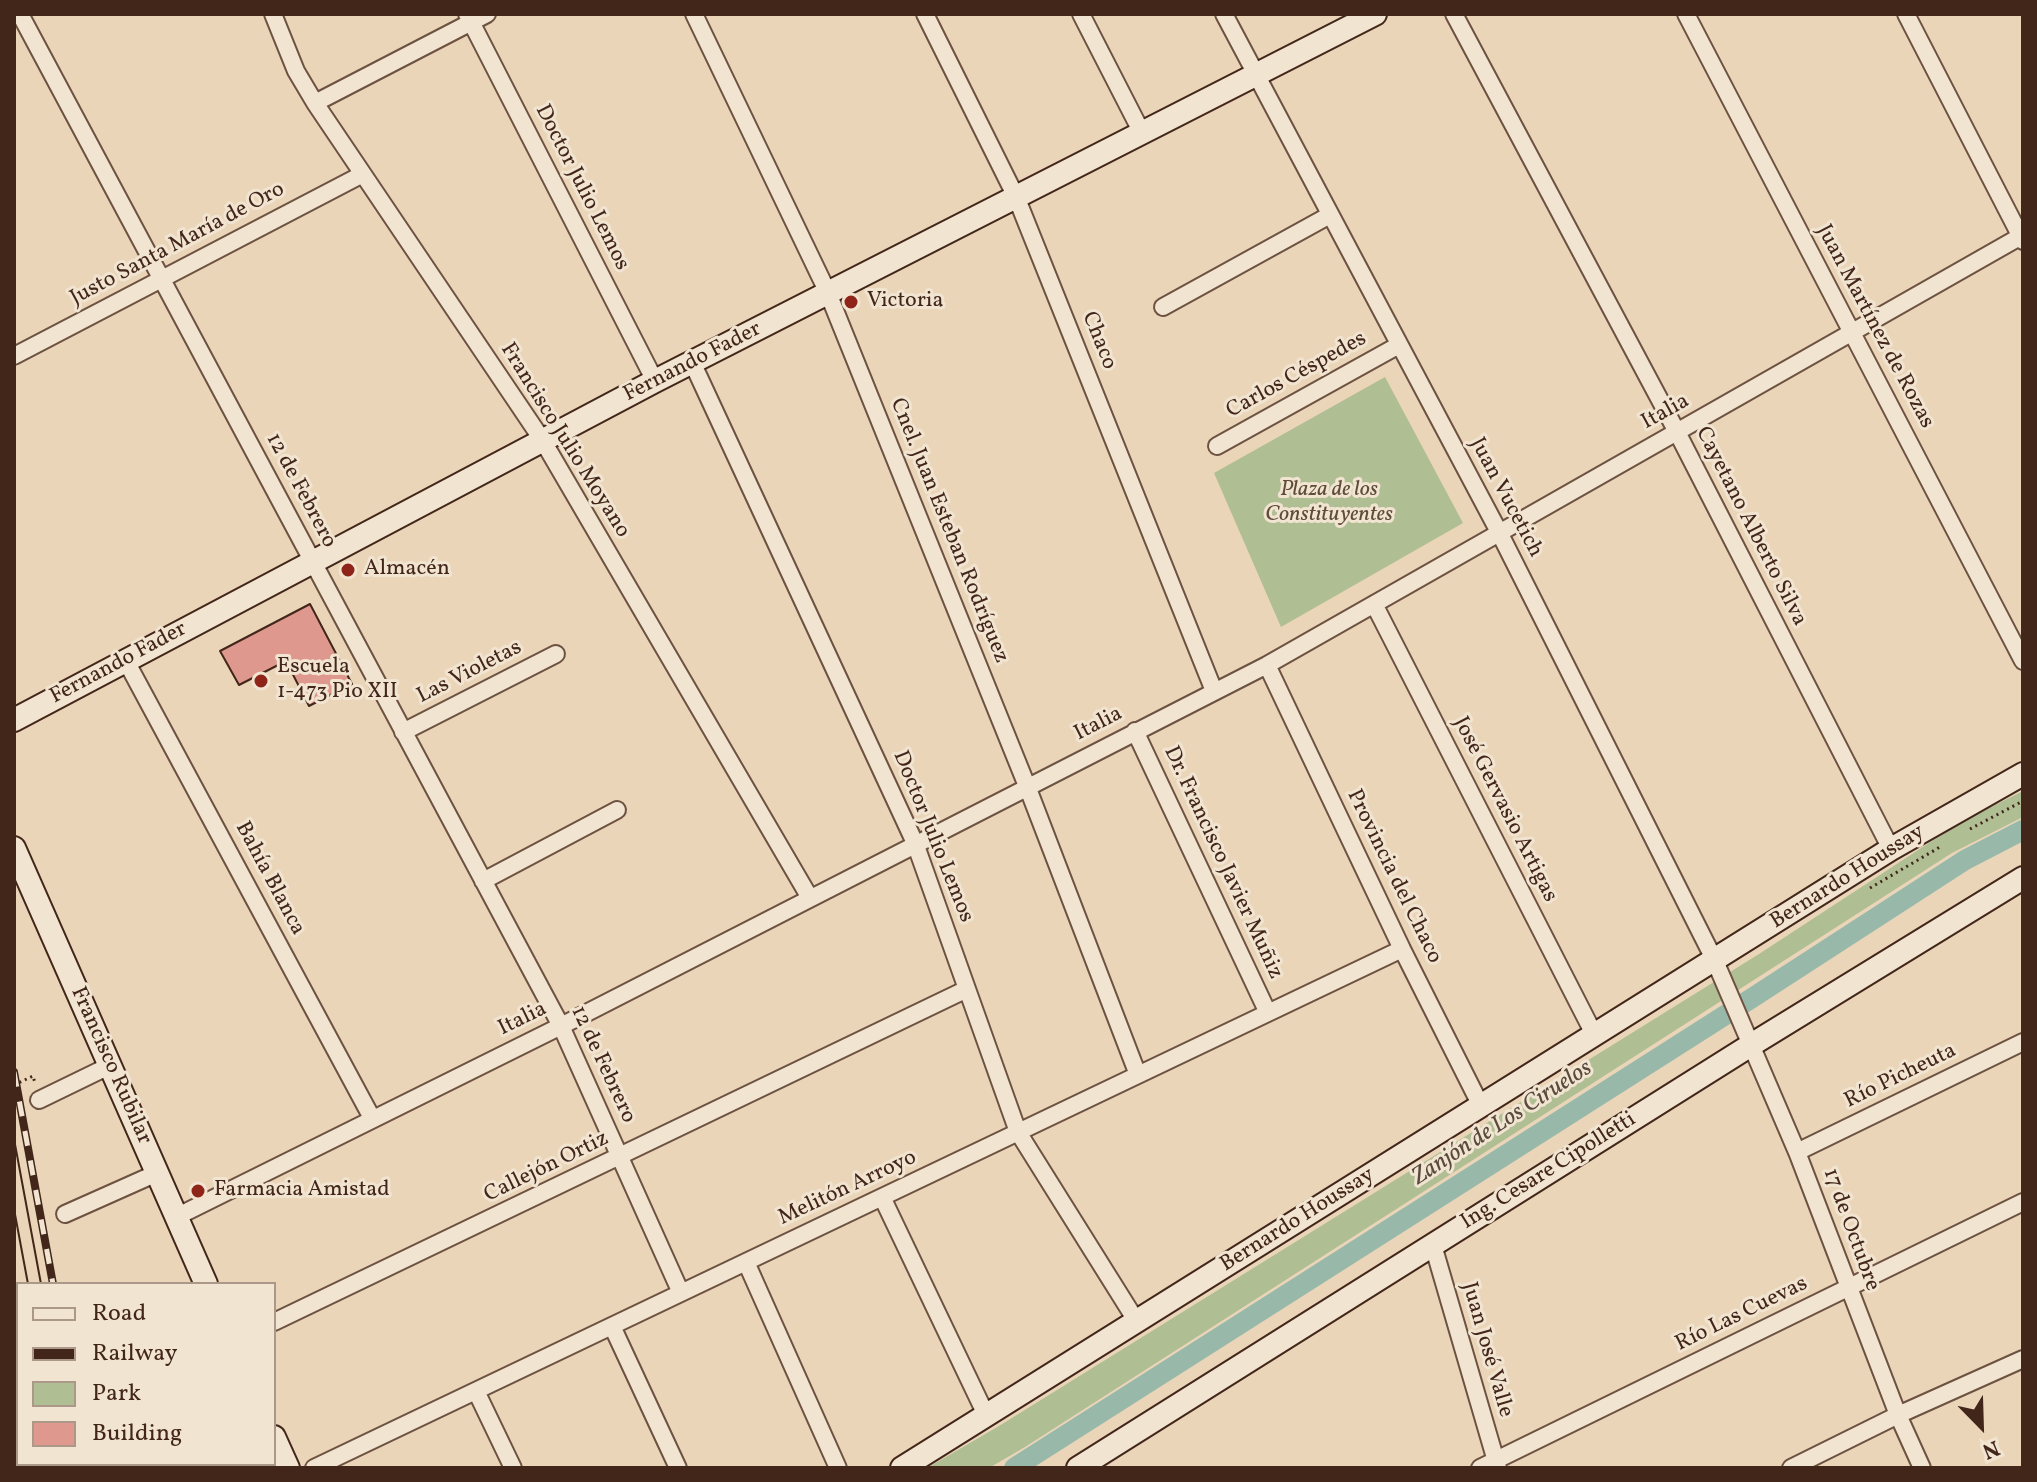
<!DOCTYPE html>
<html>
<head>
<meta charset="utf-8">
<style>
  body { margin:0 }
  #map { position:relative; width:2037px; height:1482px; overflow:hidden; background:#ead5b8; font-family:Vollkorn,serif }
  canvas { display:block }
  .frame { position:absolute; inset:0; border:16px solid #43261a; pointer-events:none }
  .legend { position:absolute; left:16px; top:1282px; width:260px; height:184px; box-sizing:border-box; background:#f1e4d1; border:2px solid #ab9888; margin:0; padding:10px 14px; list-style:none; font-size:24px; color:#43261a }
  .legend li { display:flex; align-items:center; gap:16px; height:40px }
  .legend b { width:40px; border:2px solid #ab9888 }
  .north { position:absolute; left:1941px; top:1386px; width:80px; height:80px; -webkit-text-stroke:6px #f1e4d1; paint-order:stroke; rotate:157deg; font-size:22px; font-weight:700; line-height:32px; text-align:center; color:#43261a }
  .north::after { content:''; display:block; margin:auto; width:28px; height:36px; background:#43261a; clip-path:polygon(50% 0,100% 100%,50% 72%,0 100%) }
</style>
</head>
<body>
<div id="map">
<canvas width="2037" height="1482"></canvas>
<div class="frame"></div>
<ul class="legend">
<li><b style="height:10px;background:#f1e4d1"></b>Road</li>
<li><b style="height:10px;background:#43261a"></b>Railway</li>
<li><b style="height:22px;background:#b0be94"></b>Park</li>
<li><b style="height:22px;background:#de988e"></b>Building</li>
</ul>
<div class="north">N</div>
</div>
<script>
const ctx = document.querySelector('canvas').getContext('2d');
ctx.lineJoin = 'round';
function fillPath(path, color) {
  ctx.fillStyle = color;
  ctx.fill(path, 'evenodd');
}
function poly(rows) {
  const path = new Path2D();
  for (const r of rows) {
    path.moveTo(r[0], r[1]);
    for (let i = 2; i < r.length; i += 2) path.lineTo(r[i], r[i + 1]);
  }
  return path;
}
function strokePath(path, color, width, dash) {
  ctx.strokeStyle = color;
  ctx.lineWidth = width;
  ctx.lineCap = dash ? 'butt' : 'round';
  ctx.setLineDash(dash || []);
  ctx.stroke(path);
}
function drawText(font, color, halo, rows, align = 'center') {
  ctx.font = font + ' Vollkorn,serif';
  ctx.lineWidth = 6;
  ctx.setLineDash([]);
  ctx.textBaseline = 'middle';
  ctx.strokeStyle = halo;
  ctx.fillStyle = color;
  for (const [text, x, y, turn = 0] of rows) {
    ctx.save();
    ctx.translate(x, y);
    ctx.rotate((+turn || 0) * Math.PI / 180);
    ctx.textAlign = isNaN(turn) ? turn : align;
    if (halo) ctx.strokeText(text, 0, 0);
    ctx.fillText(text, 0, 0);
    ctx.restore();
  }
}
const green = poly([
  [1385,377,1463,523,1281,627,1214,473],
  [2023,791,2023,817,1952,853,1025,1447,989,1468,927,1468,999,1426,1759,954,1961,822]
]);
const canal = poly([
  [1014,1468,1752,998,1965,860,2023,830]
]);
const building = poly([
  [310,604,352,684,309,706,286,661,239,685,220,651,310,604]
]);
const path = poly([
  [1970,829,2023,801],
  [1870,888,1940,847],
  [14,1085,33,1076,35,1083]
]);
const street = poly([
  [20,14,561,1026,681,1293],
  [273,14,296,71,315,103,543,441,810,898],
  [467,14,655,381],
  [694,14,828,293,1027,786,1138,1075],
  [925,14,1017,199,1214,691],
  [1081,14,1142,133],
  [1224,14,1499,532,1715,961,1797,1152,1898,1415,1922,1468],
  [1454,14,1677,432,1891,849],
  [1686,14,2023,661],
  [1906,14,2023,241],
  [315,103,487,14],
  [1163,307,1330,215],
  [14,356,363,174],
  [692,362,915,843,1018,1132,1137,1322],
  [1217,446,1399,345],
  [1374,604,1595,1036],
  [126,661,372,1118],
  [1267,665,1402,949,1481,1106],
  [1135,731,1268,1013],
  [403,732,556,654],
  [483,881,617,810],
  [39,1100,111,1065],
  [1797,1152,2023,1042],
  [882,1197,987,1417],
  [65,1214,157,1173],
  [176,1217,561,1026,1267,665,2023,235],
  [1433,1245,1498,1468],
  [746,1262,838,1468],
  [274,1322,967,989],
  [612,1326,678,1468],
  [476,1391,513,1468],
  [19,1468,27,1464],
  [314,1468,1402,949],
  [1480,1468,2023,1202],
  [1791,1468,1898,1415,2023,1359]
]);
const secondary = poly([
  [14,720,655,381,1375,14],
  [14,848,206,1284],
  [274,1437,288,1468],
  [902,1468,1891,849,2023,774],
  [1078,1468,1751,1045,2023,878]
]);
const tram = poly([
  [14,1139,41,1284],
  [14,1209,28,1284],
  [62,1464,63,1468],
  [75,1464,76,1468]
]);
const rail = poly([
  [14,1072,53,1284],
  [88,1464,88,1468]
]);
const markers = [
  [851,302,8,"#8f2418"],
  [348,570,8,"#8f2418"],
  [261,681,8,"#8f2418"],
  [198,1191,8,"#8f2418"]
];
const streetNames = [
  ["Doctor Julio Lemos",581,188,63],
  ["Justo Santa María de Oro",178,245,-28],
  ["Juan Martínez de Rozas",1874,327,62],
  ["Chaco",1098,341,68],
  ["Fernando Fader",693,363,-27],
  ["Carlos Céspedes",1297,376,-29],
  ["Italia",1666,413,-29],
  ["Francisco Julio Moyano",564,441,58],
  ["12 de Febrero",300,491,62],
  ["Juan Vucetich",1505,498,62],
  ["Cayetano Alberto Silva",1750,527,63],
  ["Cnel. Juan Esteban Rodríguez",948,531,68],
  ["Fernando Fader",119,664,-28],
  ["Las Violetas",470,673,-27],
  ["Italia",1099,725,-27],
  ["José Gervasio Artigas",1504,810,63],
  ["Doctor Julio Lemos",932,837,68],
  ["Dr. Francisco Javier Muñiz",1222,863,65],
  ["Provincia del Chaco",1393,877,64],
  ["Bernardo Houssay",1848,878,-32],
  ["Bahía Blanca",269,879,62],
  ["Italia",523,1020,-26],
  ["12 de Febrero",602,1065,65],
  ["Francisco Rubilar",110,1066,66],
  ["Río Picheuta",1901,1077,-26],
  ["Callejón Ortiz",547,1168,-26],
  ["Ing. Cesare Cipolletti",1549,1172,-32],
  ["Melitón Arroyo",848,1189,-25],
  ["Bernardo Houssay",1298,1221,-32],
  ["17 de Octubre",1850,1230,70],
  ["Río Las Cuevas",1742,1315,-26],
  ["Juan José Valle",1486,1350,74]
];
const poiNames = [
  ["Victoria",867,302],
  ["Almacén",364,570],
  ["Escuela",277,668],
  ["1-473 Pio XII",277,693],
  ["Farmacia Amistad",214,1191]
];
const parkNames = [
  ["Plaza de los",1329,491],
  ["Constituyentes",1329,516]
];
const waterNames = [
  ["Zanjón de Los Ciruelos",1503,1124,-33]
];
fillPath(green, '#b0be94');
strokePath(canal, '#98b9aa', 20);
fillPath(building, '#de988e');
strokePath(building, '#43261a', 2);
strokePath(street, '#6d5242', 20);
strokePath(secondary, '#43261a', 26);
strokePath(path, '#43261a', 3, [2, 4]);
strokePath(street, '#f1e4d1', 16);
strokePath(secondary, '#f1e4d1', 22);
strokePath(tram, '#43261a', 2);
strokePath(rail, '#43261a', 8);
strokePath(rail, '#f1e4d1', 5, [15]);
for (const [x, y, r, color] of markers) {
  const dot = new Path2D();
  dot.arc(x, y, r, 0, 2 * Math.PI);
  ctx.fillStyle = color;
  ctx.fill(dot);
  strokePath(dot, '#f1e4d1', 3);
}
drawText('22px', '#43261a', '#f1e4d1', streetNames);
drawText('22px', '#43261a', '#f1e4d1', poiNames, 'left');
drawText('italic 22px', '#5e4c38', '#f1e4d1', parkNames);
drawText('italic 24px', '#584b3e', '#f1e4d1', waterNames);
</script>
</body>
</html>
